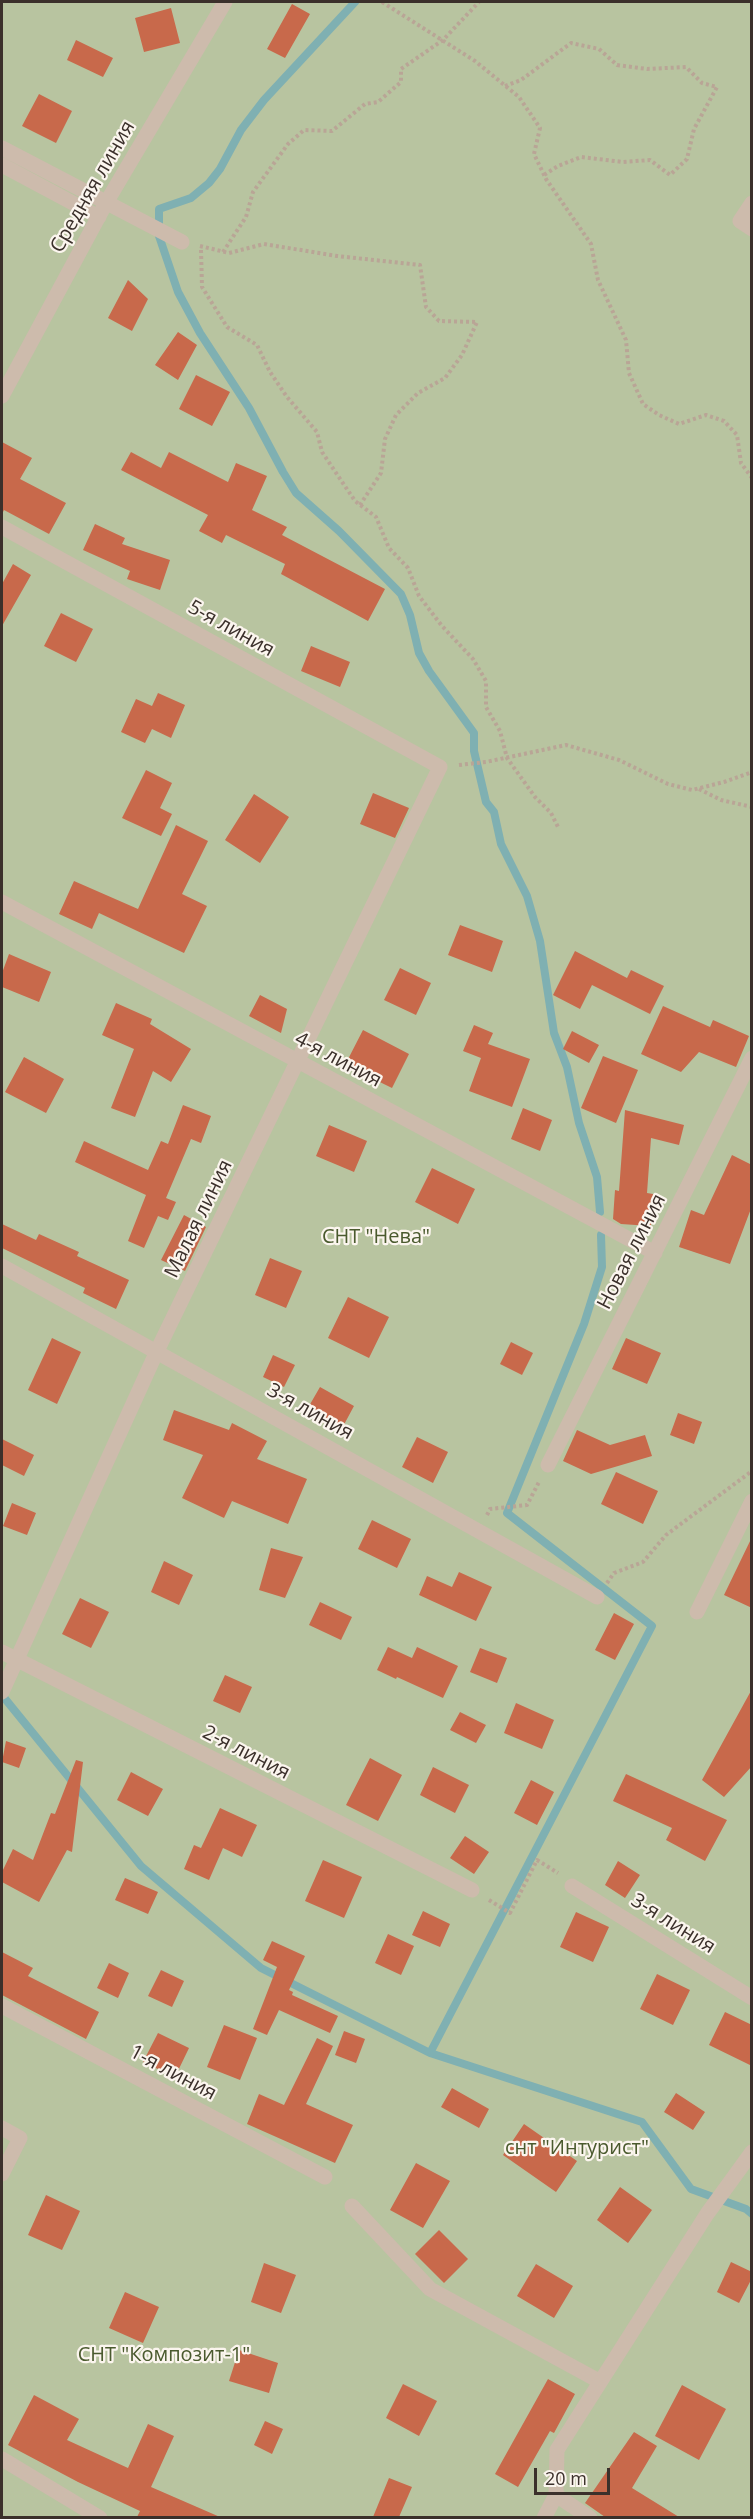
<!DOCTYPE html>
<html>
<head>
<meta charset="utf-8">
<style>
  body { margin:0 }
  #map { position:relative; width:753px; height:2519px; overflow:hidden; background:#f4ebe1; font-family:"Open Sans",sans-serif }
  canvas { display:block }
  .frame { position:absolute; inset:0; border:3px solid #3b302b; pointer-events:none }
  .scale { position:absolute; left:534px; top:2468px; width:76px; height:27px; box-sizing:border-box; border:3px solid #3b302b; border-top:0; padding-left:8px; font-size:18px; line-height:21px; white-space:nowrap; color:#3b302b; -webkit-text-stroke:4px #fbf5ee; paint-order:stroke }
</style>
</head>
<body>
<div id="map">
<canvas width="753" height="2519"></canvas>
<div class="frame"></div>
<div class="scale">20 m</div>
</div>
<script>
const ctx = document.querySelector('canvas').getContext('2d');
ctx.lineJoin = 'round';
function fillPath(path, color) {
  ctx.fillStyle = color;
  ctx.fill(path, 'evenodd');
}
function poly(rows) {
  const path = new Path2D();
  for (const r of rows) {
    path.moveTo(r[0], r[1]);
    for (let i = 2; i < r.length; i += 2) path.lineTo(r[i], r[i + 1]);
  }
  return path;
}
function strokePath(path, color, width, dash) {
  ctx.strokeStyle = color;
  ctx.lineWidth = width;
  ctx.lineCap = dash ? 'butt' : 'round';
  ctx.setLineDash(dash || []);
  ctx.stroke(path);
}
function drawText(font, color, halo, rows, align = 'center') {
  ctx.font = font + ' "Open Sans",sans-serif';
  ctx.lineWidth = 4.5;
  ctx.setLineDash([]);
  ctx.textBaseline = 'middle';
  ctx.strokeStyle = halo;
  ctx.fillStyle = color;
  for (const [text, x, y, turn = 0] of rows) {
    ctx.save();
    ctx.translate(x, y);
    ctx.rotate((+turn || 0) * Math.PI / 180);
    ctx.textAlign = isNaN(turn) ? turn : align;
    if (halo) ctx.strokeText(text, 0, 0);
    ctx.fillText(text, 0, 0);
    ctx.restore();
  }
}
const green = poly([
  [2,2,751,2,751,2517,2,2517]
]);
const stream = poly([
  [355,2,264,100,241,130,220,169,209,183,191,198,159,209,159,236,178,292,200,333,249,408,283,472,296,493,339,531,401,594,410,615,419,653,429,671,474,733,474,751,486,802,494,812,501,844,527,896,540,941,554,1033,567,1067,579,1123,597,1177,600,1212],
  [2,1695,141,1866,261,1968,430,2053,642,2122,691,2189,746,2209,752,2214],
  [430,2053,652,1626,507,1513,584,1324,602,1267,601,1235]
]);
const building = poly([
  [292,4,310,14,285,58,267,49],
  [171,8,180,43,144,52,135,18],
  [76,40,113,58,103,77,67,60],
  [39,94,72,111,56,143,22,126],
  [128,280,148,299,132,331,108,318],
  [178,332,197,345,178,380,155,365],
  [196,375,230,392,212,426,179,409],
  [2,442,32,458,20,479,66,503,49,534,4,510,2,514],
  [131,452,161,468,169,452,228,482,236,463,267,476,252,510,287,527,282,535,385,589,368,621,281,574,285,564,226,535,222,543,199,531,208,515,121,470],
  [95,524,125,538,122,544,170,560,160,590,127,579,130,571,83,550],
  [13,564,31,575,2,626,2,584],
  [61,613,93,629,76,662,44,646],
  [311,646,350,662,340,687,301,671],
  [158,693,185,705,171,738,152,729,145,743,121,732,136,699,152,706],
  [146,770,172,783,160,808,172,814,161,836,122,818],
  [373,793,409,808,395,838,360,824],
  [254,794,289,817,260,863,225,840],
  [176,825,208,841,182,894,207,906,184,953,99,913,92,929,59,914,74,881,138,909],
  [460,925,503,941,492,972,448,955],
  [575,951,627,978,631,970,664,986,650,1014,592,985,580,1009,553,995],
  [9,954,51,972,39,1002,2,987,2,973],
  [400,968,431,983,416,1015,384,1000],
  [260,995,287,1009,281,1033,249,1016],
  [116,1003,152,1019,150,1024,191,1049,171,1082,153,1071,135,1117,111,1108,134,1049,102,1035],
  [663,1006,710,1027,713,1020,749,1036,736,1067,699,1052,681,1072,641,1054],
  [474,1025,493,1033,488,1044,530,1059,512,1107,469,1091,481,1058,463,1051],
  [363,1030,409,1054,392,1088,345,1065],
  [572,1031,599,1045,589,1063,563,1049],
  [603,1056,638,1070,616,1123,581,1108],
  [24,1057,64,1079,46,1113,5,1092],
  [183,1105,211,1116,201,1143,191,1139,166,1198,176,1202,168,1220,158,1216,144,1248,128,1241,146,1195,75,1162,84,1141,148,1170,161,1141,168,1144],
  [523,1108,552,1120,540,1151,511,1139],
  [625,1110,684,1125,679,1145,651,1138,647,1193,653,1194,651,1226,621,1224,613,1219,615,1190,619,1191],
  [329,1125,367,1141,354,1172,316,1156],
  [732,1155,752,1165,752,1206,730,1264,679,1247,691,1210,704,1215],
  [432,1168,475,1189,458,1224,415,1202],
  [184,1215,206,1227,185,1271,161,1260],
  [2,1224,36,1240,39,1234,79,1252,77,1256,129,1280,116,1309,83,1293,85,1288,2,1248],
  [270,1258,302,1271,286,1308,255,1295],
  [348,1297,389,1317,369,1358,328,1338],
  [52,1338,81,1352,57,1404,28,1390],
  [626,1338,661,1353,647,1384,612,1369],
  [511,1342,533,1353,522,1375,500,1364],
  [273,1355,295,1365,284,1387,263,1377],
  [320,1387,354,1406,340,1432,305,1413],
  [174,1410,229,1430,232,1423,267,1441,257,1459,307,1479,288,1524,232,1501,224,1518,182,1498,203,1455,163,1440],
  [678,1413,702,1422,694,1444,670,1435],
  [577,1430,610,1445,645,1435,652,1456,591,1474,563,1461],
  [417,1437,448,1452,433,1483,402,1467],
  [2,1439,34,1455,24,1476,2,1465],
  [616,1472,658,1491,643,1524,601,1504],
  [12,1503,36,1513,27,1535,3,1526],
  [372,1520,411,1539,397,1568,358,1549],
  [752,1537,752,1608,724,1595],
  [271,1548,303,1557,285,1598,259,1590],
  [164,1561,193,1575,179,1605,151,1592],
  [459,1572,492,1587,476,1621,419,1595,427,1576,452,1587],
  [80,1598,109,1612,91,1648,62,1634],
  [320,1602,352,1617,341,1640,309,1625],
  [614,1613,634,1624,615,1660,595,1650],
  [388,1647,412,1658,417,1647,458,1666,443,1698,397,1677,396,1679,377,1670],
  [480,1648,507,1658,497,1683,470,1672],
  [225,1675,252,1687,240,1713,213,1701],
  [752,1689,752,1766,724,1797,702,1780],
  [516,1703,554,1720,542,1749,504,1733],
  [460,1712,486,1725,476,1743,450,1730],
  [6,1741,26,1748,19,1768,2,1762],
  [370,1758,402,1775,378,1821,346,1805],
  [76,1760,83,1762,72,1852,67,1850,39,1902,2,1882,2,1872,13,1849,33,1860,51,1813,55,1814],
  [433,1767,469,1785,455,1813,420,1795],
  [131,1772,163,1789,148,1816,117,1800],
  [626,1774,727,1820,705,1861,666,1840,672,1828,613,1801],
  [531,1780,554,1792,537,1825,514,1813],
  [220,1808,257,1825,242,1857,223,1848,209,1880,184,1869,194,1845,201,1848],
  [465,1836,489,1852,474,1874,450,1858],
  [323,1860,362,1877,344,1918,305,1901],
  [618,1861,640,1875,625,1898,605,1885],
  [125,1878,158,1892,148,1914,115,1900],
  [423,1911,450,1924,440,1947,412,1935],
  [576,1912,609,1927,593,1962,560,1947],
  [388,1934,414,1946,401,1975,375,1963],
  [272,1941,305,1956,289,1990,293,1992,292,1995,338,2016,330,2033,279,2010,267,2035,253,2029,277,1967,263,1960],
  [2,1952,33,1968,28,1976,99,2012,86,2039,2,1995],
  [109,1963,129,1973,118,1998,97,1988],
  [161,1970,184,1981,172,2007,148,1996],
  [657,1974,690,1990,673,2025,640,2009],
  [725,2012,752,2025,752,2066,709,2045],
  [224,2025,257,2038,240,2080,207,2067],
  [344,2031,365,2039,356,2063,335,2055],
  [158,2033,189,2048,175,2077,143,2062],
  [317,2038,333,2046,306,2104,353,2125,335,2163,247,2124,259,2094,284,2105],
  [452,2088,489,2109,479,2128,441,2107],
  [676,2093,705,2112,693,2130,664,2112],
  [524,2124,577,2161,556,2192,503,2155],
  [416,2163,450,2181,423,2228,390,2210],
  [620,2187,652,2210,628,2243,597,2220],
  [46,2195,80,2211,62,2250,28,2235],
  [439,2230,468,2259,444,2283,415,2254],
  [731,2262,752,2272,752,2278,739,2303,717,2292],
  [264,2263,296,2275,281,2313,251,2302],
  [536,2264,573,2286,554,2318,517,2296],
  [125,2292,159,2307,143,2343,109,2328],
  [239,2350,278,2363,269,2393,229,2381],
  [548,2379,575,2394,554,2433,550,2431,518,2487,495,2474],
  [403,2384,437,2401,419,2436,386,2418],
  [682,2385,726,2409,699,2460,655,2436],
  [34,2395,79,2419,67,2440,128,2468,148,2424,174,2436,151,2487,220,2517,137,2517,140,2511,78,2482,8,2445],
  [265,2421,283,2429,272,2454,254,2445],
  [634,2432,657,2446,632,2488,679,2517,605,2517,585,2503],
  [389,2478,412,2487,399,2517,373,2517]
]);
const path = poly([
  [382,2,475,61,519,97,540,128,534,154,546,179,591,244,598,280,626,340,629,373,643,404,659,415,679,424,706,415,724,421,737,435,741,463,752,478],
  [505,86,521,80,571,43,599,49,617,65,647,69,686,67,702,83,717,87,694,129,687,159,670,175,650,160,623,162,581,157,558,166,544,175],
  [200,246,229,253,264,244,337,256,420,265,426,307,439,321,477,322,462,355,445,378,418,393,396,415,385,439,381,473,360,505],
  [201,250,202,287,227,327,257,345,270,372,287,397,317,432,322,452,355,501,376,517,389,548,408,568,419,596,442,626,473,659,486,681,486,707,500,731,507,758,535,797,551,813,558,827],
  [223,252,246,217,253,192,288,144,304,130,332,131,365,104,378,102,401,82,401,69,443,40,479,2],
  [459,765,486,762,566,745,619,760,668,784,692,790,724,782,752,772],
  [699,789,721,800,752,807],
  [487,1515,490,1509,527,1505,539,1482],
  [607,1583,614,1573,643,1562,666,1535,752,1471],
  [489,1900,510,1913,537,1860,558,1873]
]);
const minor = poly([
  [2,148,182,242],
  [2,165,99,217],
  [752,203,740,221,752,229],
  [2,396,106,203,225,2],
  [2,527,440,767,157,1351,2,1692],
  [2,902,655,1253],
  [2,1266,597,1597],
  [548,1465,752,1058],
  [697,1612,752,1501],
  [2,1652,472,1890],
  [572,1886,752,1998],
  [2,2006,325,2177],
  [2,2128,20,2138,2,2174],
  [352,2206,430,2289,599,2381],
  [2,2459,100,2518],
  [556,2495,590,2518],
  [544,2518,556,2495,557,2450,707,2214,752,2152]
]);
const streetNames = [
  ["Средняя линия",93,187,-60],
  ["5-я линия",231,629,29],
  ["4-я линия",338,1060,28],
  ["Малая линия",199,1219,-64],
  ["Новая линия",632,1252,-63],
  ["3-я линия",310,1412,29],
  ["2-я линия",246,1753,27],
  ["3-я линия",673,1924,32],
  ["1-я линия",173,2073,28]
];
const parkNames = [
  ["СНТ \"Нева\"",376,1237],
  ["снт \"Интурист\"",577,2148],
  ["СНТ \"Композит-1\"",164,2355]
];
fillPath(green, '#b8c4a0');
strokePath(stream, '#7fb0b2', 8);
fillPath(building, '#c8694b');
strokePath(path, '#b9a596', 4, [3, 3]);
strokePath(minor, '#cdbbac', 15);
drawText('20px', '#3b302b', '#fbf5ee', streetNames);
drawText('20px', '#4a5a2e', '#fbf5ee', parkNames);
</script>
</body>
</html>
